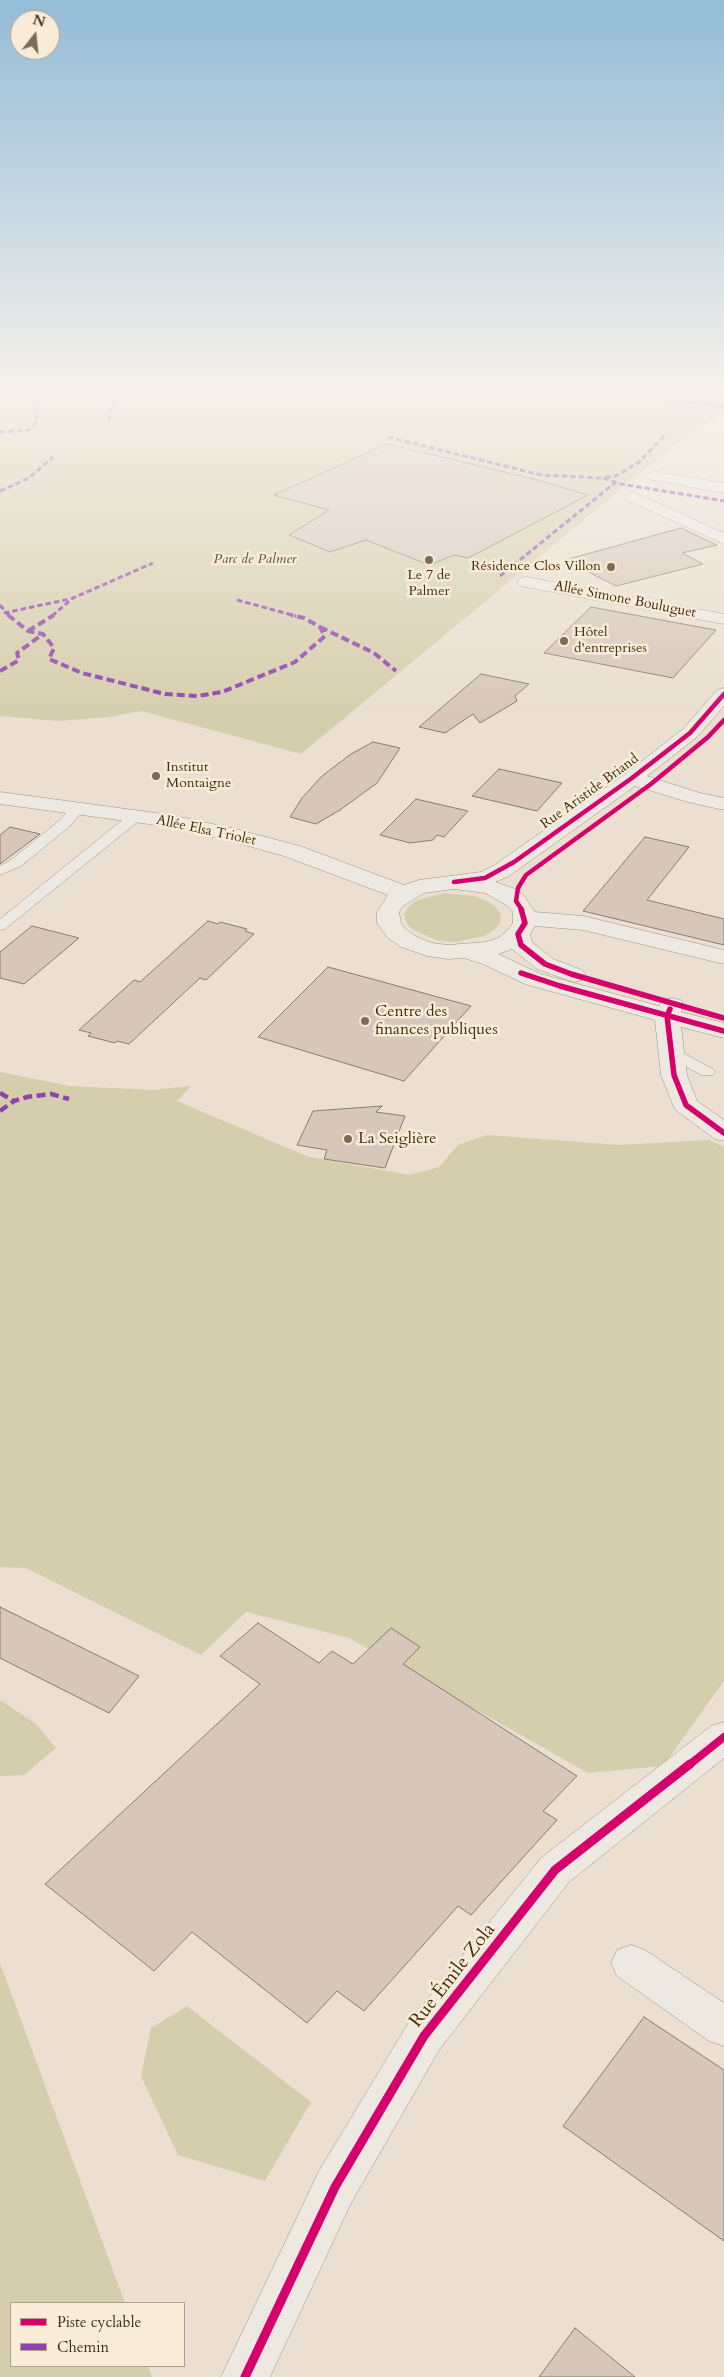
<!DOCTYPE html>
<html>
<head>
<meta charset="utf-8">
<style>
  body { margin:0 }
  #map { position:relative; width:724px; height:2377px; overflow:hidden; background:#eadfd0; font-family:Cardo,serif }
  canvas { display:block }
  .legend { position:absolute; left:10px; top:2302px; width:175px; height:65px; box-sizing:border-box; background:#f8ecd9; border:1px solid #afa08b; margin:0; padding:6px 9px; list-style:none; font-size:15px; color:#412d15 }
  .legend li { display:flex; align-items:center; gap:10px; height:25px }
  .legend b { width:25px; border:1px solid #afa08b }
  .north { position:absolute; left:10px; top:10px; width:50px; height:50px; box-sizing:border-box; background:#f8ecd9; border:1px solid #afa08b; border-radius:50%; rotate:16deg; font-size:14px; font-weight:700; line-height:20px; text-align:center; color:#412d15 }
  .north::after { content:''; display:block; margin:auto; width:18px; height:22px; background:#7c6b56; clip-path:polygon(50% 0,100% 100%,50% 72%,0 100%) }
</style>
</head>
<body>
<div id="map">
<canvas width="724" height="2377"></canvas>
<ul class="legend">
<li><b style="height:6px;background:#d6006c"></b>Piste cyclable</li>
<li><b style="height:6px;background:#8e44ad"></b>Chemin</li>
</ul>
<div class="north">N</div>
</div>
<script>
const ctx = document.querySelector('canvas').getContext('2d');
ctx.lineJoin = 'round';
function fillPath(path, color) {
  ctx.fillStyle = color;
  ctx.fill(path, 'evenodd');
}
function poly(rows) {
  const path = new Path2D();
  for (const r of rows) {
    path.moveTo(r[0], r[1]);
    for (let i = 2; i < r.length; i += 2) path.lineTo(r[i], r[i + 1]);
  }
  return path;
}
function strokePath(path, color, width, dash) {
  ctx.strokeStyle = color;
  ctx.lineWidth = width;
  ctx.lineCap = dash ? 'butt' : 'round';
  ctx.setLineDash(dash || []);
  ctx.stroke(path);
}
function drawText(font, color, halo, rows, align = 'center') {
  ctx.font = font + ' Cardo,serif';
  ctx.lineWidth = 5;
  ctx.setLineDash([]);
  ctx.textBaseline = 'middle';
  ctx.strokeStyle = halo;
  ctx.fillStyle = color;
  for (const [text, x, y, turn = 0] of rows) {
    ctx.save();
    ctx.translate(x, y);
    ctx.rotate((+turn || 0) * Math.PI / 180);
    ctx.textAlign = isNaN(turn) ? turn : align;
    if (halo) ctx.strokeText(text, 0, 0);
    ctx.fillText(text, 0, 0);
    ctx.restore();
  }
}
const green = poly([
  [0,385,724,385,724,413,678,442,301,754,141,711,109,717,59,721,0,716],
  [444,893,475,896,487,901,496,907,501,915,500,923,494,930,484,936,456,942,439,941,413,930,406,923,404,914,408,907,417,900],
  [0,1072,70,1086,152,1090,191,1086,177,1101,309,1157,410,1175,439,1167,458,1145,487,1135,620,1145,709,1140,724,1147,724,1681,663,1766,588,1773,349,1638,246,1612,201,1655,26,1568,0,1567],
  [0,1700,36,1724,56,1748,24,1775,0,1776],
  [0,1963,125,2303,11,2303,11,2366,148,2366,152,2377,0,2377],
  [187,2006,311,2102,265,2181,178,2155,141,2076,151,2028]
]);
const building = poly([
  [387,444,534,479,588,495,468,558,455,555,429,565,366,540,330,552,289,535,329,510,274,495,387,444],
  [681,528,717,545,682,553,703,564,616,586,565,560,681,528],
  [591,607,694,626,716,630,673,678,544,653,591,607],
  [481,674,529,684,515,696,517,701,480,723,473,714,445,733,419,727,481,674],
  [373,742,400,748,377,783,340,810,316,824,290,817,302,798,322,776,351,754,373,742],
  [499,769,562,783,537,811,472,796,499,769],
  [416,799,468,811,444,837,437,835,433,840,410,843,380,835,416,799],
  [10,827,40,834,0,864,0,835,10,827],
  [645,837,689,847,647,900,724,919,724,945,583,911,645,837],
  [208,921,218,924,220,922,247,929,245,931,254,934,206,980,200,978,129,1044,117,1041,115,1043,88,1036,91,1033,79,1030,134,980,140,982,208,921],
  [32,926,79,938,24,984,0,978,0,952,32,926],
  [328,967,471,1006,404,1081,258,1037,328,967],
  [382,1106,376,1112,405,1116,385,1168,324,1159,327,1150,297,1145,313,1111,382,1106],
  [0,1607,139,1676,109,1713,0,1658,0,1607],
  [258,1623,319,1663,332,1651,353,1664,391,1628,420,1647,403,1664,577,1776,543,1811,557,1820,471,1915,458,1906,364,2011,337,1991,307,2023,192,1932,154,1971,45,1884,260,1684,220,1656,258,1623],
  [644,2017,724,2070,724,2241,563,2126,644,2017],
  [575,2328,635,2377,539,2377,575,2328]
]);
const service = poly([
  [78,804,85,808,70,826,21,866,0,875,0,866,11,860,60,820,73,805,78,804],
  [136,812,143,816,141,819,5,929,0,930,0,919,131,813,136,812],
  [672,1047,713,1069,715,1072,713,1075,701,1075,666,1055,664,1052,666,1049,672,1047]
]);
const minor = poly([
  [652,471,724,483,724,493,647,479,644,476,652,471],
  [633,492,724,533,724,544,627,500,625,497,627,494,633,492],
  [526,577,724,614,724,624,520,586,517,582,520,578,526,577],
  [724,688,724,706,697,737,647,776,700,793,724,798,724,810,688,802,635,786,509,876,495,882,513,888,524,896,535,912,583,916,724,950,724,964,583,930,535,926,530,934,532,942,553,959,582,970,586,975,582,980,574,982,537,969,512,949,498,954,541,974,659,1006,663,1000,672,998,681,1000,684,1005,681,1012,724,1023,724,1038,681,1027,687,1075,697,1101,724,1120,724,1141,715,1139,677,1111,673,1105,661,1075,655,1020,525,984,483,964,464,958,448,959,427,956,401,947,388,938,377,923,377,912,388,895,284,856,227,840,171,827,0,804,0,792,171,815,231,828,300,846,404,885,419,880,481,872,493,866,625,774,683,729,717,690,724,688],
  [454,889,485,893,508,906,513,912,513,923,509,929,498,938,486,942,448,945,432,943,417,937,404,928,401,923,399,912,403,906,424,893,454,889],
  [724,1722,724,1758,569,1882,439,2050,351,2203,270,2377,221,2377,319,2171,409,2022,541,1858,711,1726,724,1722],
  [631,1945,645,1950,724,2003,724,2046,709,2041,617,1976,611,1963,617,1950,631,1945]
]);
const quietFar2 = poly([
  [661,399,724,406],
  [109,421,111,406,134,385],
  [0,432,28,430,37,421,34,399,54,385],
  [664,436,639,462,616,476,603,478,621,484,724,501],
  [388,437,541,475,603,478],
  [0,491,29,478,53,457],
  [500,576,616,482],
  [237,600,296,616],
  [0,605,9,616],
  [4,613,70,599],
  [52,616,73,598,153,563]
]);
const quietFar1 = poly([
  [8,615,28,631,43,634,54,648,49,659,82,673,165,694,197,696,222,692,295,662,325,636,320,627,304,618,291,615],
  [320,627,374,653,396,671],
  [28,631,54,615],
  [0,671,19,660,17,653,43,634]
]);
const quiet = poly([
  [0,1093,14,1101],
  [0,1111,14,1101,27,1097,51,1094,69,1099]
]);
const cyclewayFar3 = poly([
  [454,882,485,878,514,862,632,778,690,733,724,694],
  [522,910,516,901,518,888,526,875,651,784,708,737,724,720]
]);
const cyclewayFar2 = poly([
  [521,909,525,923,518,934,521,945,545,964,571,974,724,1018],
  [521,973,560,986,724,1031],
  [670,1009,667,1016,674,1075,686,1105,724,1133]
]);
const cyclewayFar1 = poly([
  [689,1765,724,1737]
]);
const cycleway = poly([
  [245,2377,335,2187,424,2036,555,1870,690,1764]
]);
const markers = [
  [429,560,5,"#7c6b56"],
  [611,567,5,"#7c6b56"],
  [564,641,5,"#7c6b56"],
  [156,776,5,"#7c6b56"],
  [365,1021,5,"#7c6b56"],
  [348,1139,5,"#7c6b56"]
];
const farParknames = [
  ["Parc de Palmer",255,560]
];
const farPoinames = [
  ["Résidence Clos Villon",601,567,"right"],
  ["Le 7 de",429,576,"center"],
  ["Palmer",429,592,"center"],
  ["Hôtel",574,633],
  ["d'entreprises",574,649],
  ["Institut",166,768],
  ["Montaigne",166,784]
];
const farStreetnames = [
  ["Allée Simone Bouluguet",625,600,11],
  ["Rue Aristide Briand",590,792,-36],
  ["Allée Elsa Triolet",206,831,12]
];
const poiNames = [
  ["Centre des",375,1012],
  ["finances publiques",375,1030],
  ["La Seiglière",358,1139]
];
const nearStreetnames = [
  ["Rue Émile Zola",453,1976,-52]
];
fillPath(green, '#d5cead');
fillPath(building, '#d7c6ba');
strokePath(building, '#857d71', 1);
strokePath(service, '#9e958a', 1);
strokePath(minor, '#9e958a', 1);
fillPath(service, '#ede8e0');
fillPath(minor, '#ede8e0');
strokePath(quietFar2, '#8e44ad', 3, [5.5, 3]);
strokePath(quietFar1, '#8e44ad', 4, [8, 4]);
strokePath(quiet, '#8e44ad', 4.5, [9, 4.5]);
strokePath(cyclewayFar3, '#d6006c', 4.5);
strokePath(cyclewayFar2, '#d6006c', 5.5);
strokePath(cyclewayFar1, '#d6006c', 8);
strokePath(cycleway, '#d6006c', 9);
const sky = ctx.createLinearGradient(0, 0, 0, 718);
sky.addColorStop(0, '#93bcd8');
sky.addColorStop(0.54, '#f6f1ea');
sky.addColorStop(1, '#f6f1ea00');
ctx.fillStyle = sky;
ctx.fillRect(0, 0, 724, 718);
for (const [x, y, r, color] of markers) {
  const dot = new Path2D();
  dot.arc(x, y, r, 0, 2 * Math.PI);
  ctx.fillStyle = color;
  ctx.fill(dot);
  strokePath(dot, '#f8ecd9', 2);
}
drawText('italic 14px', '#5b4b2e', '#f8ecd9', farParknames);
drawText('14px', '#412d15', '#f8ecd9', farPoinames, 'left');
drawText('14px', '#412d15', '#f8ecd9', farStreetnames);
drawText('16px', '#412d15', '#f8ecd9', poiNames, 'left');
drawText('19px', '#412d15', '#f8ecd9', nearStreetnames);
</script>
</body>
</html>
